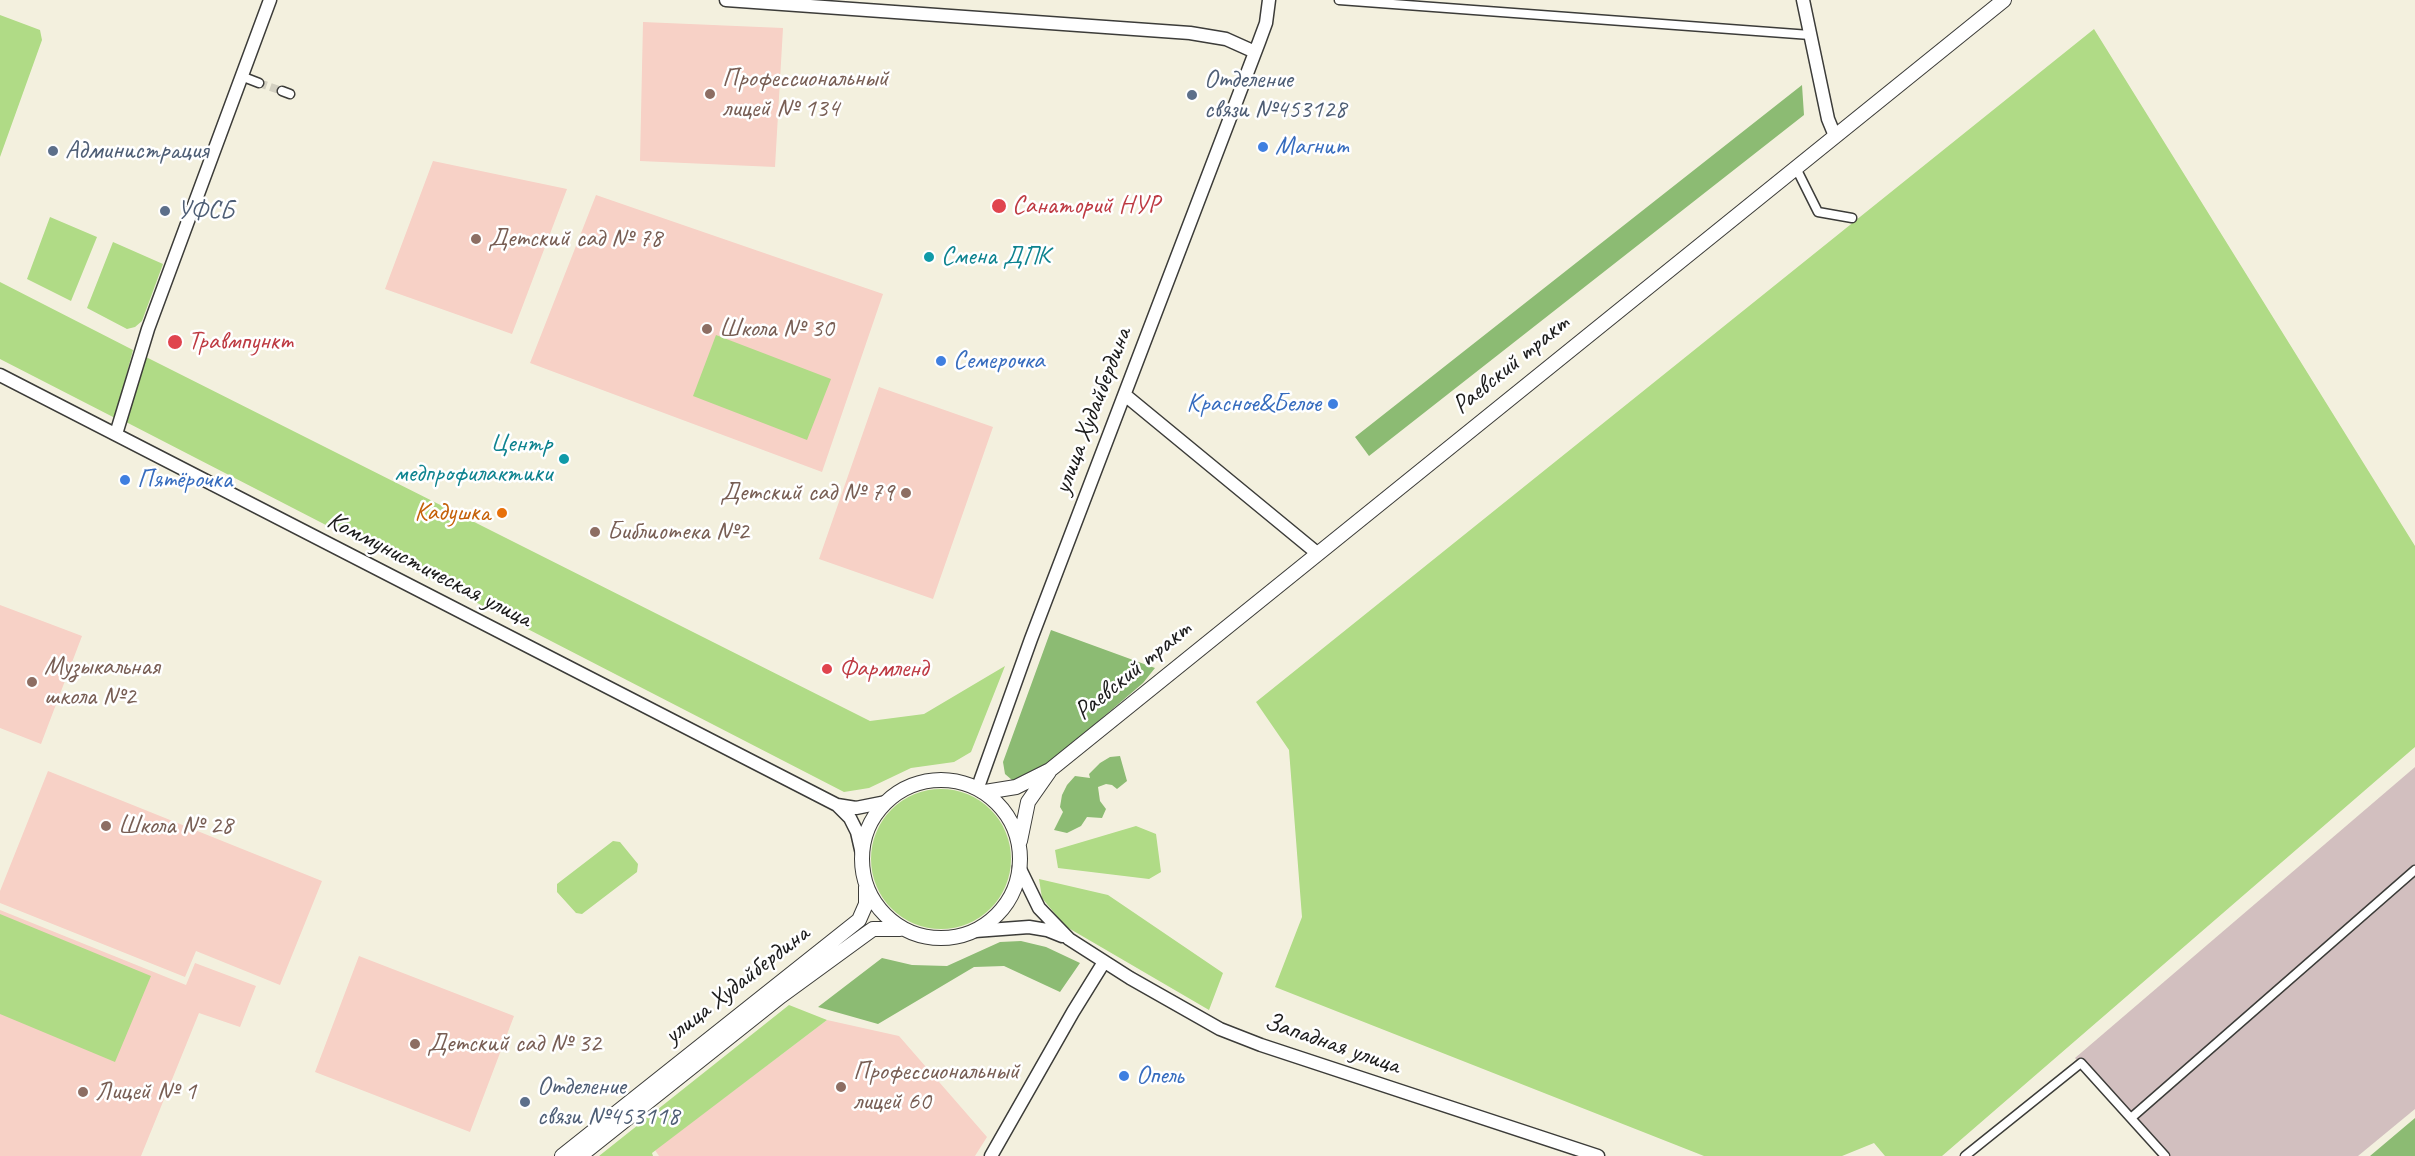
<!DOCTYPE html>
<html>
<head>
<meta charset="utf-8">
<style>
  body { margin:0 }
  canvas { display:block; background:#f3f0de }
</style>
</head>
<body>
<canvas width="2415" height="1156"></canvas>
<script>
const ctx = document.querySelector('canvas').getContext('2d');
ctx.lineJoin = 'round';
function fillPath(path, color) {
  ctx.fillStyle = color;
  ctx.fill(path, 'evenodd');
}
function poly(rows) {
  const path = new Path2D();
  for (const r of rows) {
    if (r.length === 3) {
      path.moveTo(r[0] + r[2], r[1]);
      path.arc(r[0], r[1], r[2], 0, 2 * Math.PI);
      continue;
    }
    path.moveTo(r[0], r[1]);
    for (let i = 2; i < r.length; i += 2) path.lineTo(r[i], r[i + 1]);
  }
  return path;
}
function strokePath(path, color, width, dash) {
  ctx.strokeStyle = color;
  ctx.lineWidth = width;
  ctx.lineCap = dash ? 'butt' : 'round';
  ctx.setLineDash(dash || []);
  ctx.stroke(path);
}
function drawText(font, color, halo, rows, align = 'center') {
  ctx.font = font + ' Caveat,sans-serif';
  ctx.lineWidth = 5;
  ctx.setLineDash([]);
  ctx.textBaseline = 'middle';
  ctx.strokeStyle = halo;
  ctx.fillStyle = color;
  for (const [text, x, y, turn = 0] of rows) {
    ctx.save();
    ctx.translate(x, y);
    ctx.rotate((+turn || 0) * Math.PI / 180);
    ctx.textAlign = isNaN(turn) ? turn : align;
    if (halo) ctx.strokeText(text, 0, 0);
    ctx.fillText(text, 0, 0);
    ctx.restore();
  }
}
const built = poly([
  [643,22,783,28,775,167,640,161],
  [433,161,567,189,512,334,385,289],
  [596,195,883,294,822,472,530,363],
  [879,387,993,427,933,599,819,559],
  [0,605,82,636,41,744,0,728],
  [48,771,322,881,280,985,196,951,185,977,0,903,0,891],
  [0,910,186,985,195,963,256,986,240,1027,199,1013,141,1156,0,1156],
  [359,956,514,1016,470,1132,315,1072],
  [827,1020,899,1036,987,1137,975,1156,659,1156,655,1150]
]);
const industrial = poly([
  [2415,767,2415,1109,2358,1156,2164,1156,2075,1058]
]);
const green = poly([
  [0,15,40,30,42,40,0,157],
  [2094,29,2415,546,2415,747,1942,1156,1885,1156,1874,1143,1842,1156,1704,1156,1275,987,1302,917,1289,750,1256,702],
  [50,217,97,237,71,301,27,279],
  [113,242,163,264,142,321,135,327,127,329,87,308],
  [0,282,133,350,115,418,0,359],
  [716,335,831,379,807,440,693,396],
  [146,357,870,721,924,714,1005,666,971,752,954,762,911,768,869,788,844,792,126,422],
  [941,859,70],
  [1136,826,1156,834,1161,872,1149,879,1058,868,1055,850],
  [613,841,620,842,638,864,637,872,582,914,576,913,557,892,557,884],
  [1039,879,1108,895,1223,973,1209,1010,1065,926,1042,898],
  [0,914,151,976,115,1062,0,1014],
  [789,1005,827,1020,652,1153,653,1156,599,1156]
]);
const forest = poly([
  [1802,85,1804,115,1369,456,1355,437],
  [1051,630,1155,668,1143,683,1046,766,1018,780,1012,780,1005,774,1003,762],
  [1120,756,1127,781,1117,789,1112,785,1106,784,1098,787,1100,801,1106,809,1102,818,1087,817,1081,826,1067,833,1054,830,1063,812,1060,807,1062,795,1067,785,1075,776,1090,778,1089,774,1100,763,1110,757],
  [1021,941,1046,947,1080,963,1060,992,1004,966,974,967,878,1024,818,1007,882,958,912,965,947,966,1000,942],
  [2415,1118,2415,1156,2370,1156]
]);
const streetTunnel = poly([
  [259,83,282,91]
]);
const street = poly([
  [1339,0,1810,35],
  [241,76,259,83],
  [282,91,290,94],
  [1796,168,1818,212,1852,218],
  [2131,1118,2415,870],
  [1965,1156,2081,1063,2165,1156]
]);
const secondary = poly([
  [726,0,1190,33,1226,39,1255,52],
  [1803,0,1828,119,1835,136],
  [0,375,837,805,850,818,857,832,862,854],
  [1125,395,1317,553],
  [116,434,148,329,270,0],
  [978,787,1031,639,1259,42,1266,23,1269,0],
  [837,805,856,808,886,802],
  [1019,867,1039,908,1069,939,1130,978,1220,1029,1261,1045,1598,1156],
  [975,931,1029,927,1047,930,1062,936],
  [991,1156,1073,1012,1104,962]
]);
const primary = poly([
  [941,859,79],
  [985,792,1016,787,1050,770,2004,0],
  [1020,841,1028,802,1049,772],
  [562,1156,859,920,866,904,866,887],
  [580,1156,781,996,866,934,873,929,900,929]
]);
const markers = [
  [710,94,6,"#8d6e63"],
  [1192,95,6,"#5c6f8a"],
  [1263,147,6,"#3f7fe0"],
  [53,151,6,"#5c6f8a"],
  [999,206,8,"#e0444e"],
  [165,211,6,"#5c6f8a"],
  [476,239,6,"#8d6e63"],
  [929,257,6,"#0f9aa8"],
  [707,329,6,"#8d6e63"],
  [175,342,8,"#e0444e"],
  [941,361,6,"#3f7fe0"],
  [1333,404,6,"#3f7fe0"],
  [564,459,6,"#0f9aa8"],
  [125,480,6,"#3f7fe0"],
  [906,493,6,"#8d6e63"],
  [502,513,6,"#e8710a"],
  [595,532,6,"#8d6e63"],
  [827,669,6,"#e0444e"],
  [32,682,6,"#8d6e63"],
  [106,826,6,"#8d6e63"],
  [415,1044,6,"#8d6e63"],
  [1124,1076,6,"#3f7fe0"],
  [841,1087,6,"#8d6e63"],
  [83,1092,6,"#8d6e63"],
  [525,1102,6,"#5c6f8a"]
];
const educationNames = [
  ["Профессиональный",722,79],
  ["лицей № 134",722,109],
  ["Детский сад № 78",488,239],
  ["Школа № 30",719,329],
  ["Детский сад № 79",894,493,"right"],
  ["Библиотека №2",607,532],
  ["Музыкальная",44,667],
  ["школа №2",44,697],
  ["Школа № 28",118,826],
  ["Детский сад № 32",427,1044],
  ["Профессиональный",853,1072],
  ["лицей 60",853,1102],
  ["Лицей № 1",95,1092]
];
const serviceNames = [
  ["Отделение",1204,80],
  ["связи №453128",1204,110],
  ["Администрация",65,151],
  ["УФСБ",177,211],
  ["Отделение",537,1087],
  ["связи №453118",537,1117]
];
const shopNames = [
  ["Магнит",1275,147],
  ["Семерочка",953,361],
  ["Красное&Белое",1321,404,"right"],
  ["Пятёрочка",137,480],
  ["Опель",1136,1076]
];
const healthNames = [
  ["Санаторий НУР",1012,206],
  ["Травмпункт",188,342],
  ["Фармленд",839,669]
];
const cultureNames = [
  ["Смена ДПК",941,257],
  ["Центр",552,444,"right"],
  ["медпрофилактики",552,474,"right"]
];
const streetNames = [
  ["Раевский тракт",1511,365,-39],
  ["улица Худайбердина",1093,411,-69],
  ["Коммунистическая улица",429,570,27],
  ["Раевский тракт",1133,671,-39],
  ["улица Худайбердина",737,985,-38],
  ["Западная улица",1332,1044,19]
];
const foodNames = [
  ["Кадушка",490,513]
];
fillPath(built, '#f7d1c6');
fillPath(industrial, '#d2bfbf');
fillPath(green, '#b0db86');
fillPath(forest, '#8cbb73');
strokePath(streetTunnel, '#d3d0c1', 8, [8, 4]);
strokePath(street, '#3c3c39', 11);
strokePath(secondary, '#3c3c39', 15);
strokePath(primary, '#3c3c39', 16);
strokePath(street, '#fff', 8);
strokePath(secondary, '#fff', 12);
strokePath(primary, '#fff', 14);
for (const [x, y, r, color] of markers) {
  const dot = new Path2D();
  dot.arc(x, y, r, 0, 2 * Math.PI);
  ctx.fillStyle = color;
  ctx.fill(dot);
  strokePath(dot, '#fff', 2);
}
drawText('26px', '#785e54', '#fff', educationNames, 'left');
drawText('26px', '#4e5e75', '#fff', serviceNames, 'left');
drawText('26px', '#366cbe', '#fff', shopNames, 'left');
drawText('26px', '#be3a42', '#fff', healthNames, 'left');
drawText('26px', '#0d838f', '#fff', cultureNames, 'left');
drawText('26px', '#1c1c1c', '#fff', streetNames);
drawText('26px', '#c56008', '#fff', foodNames, 'right');
</script>
</body>
</html>
